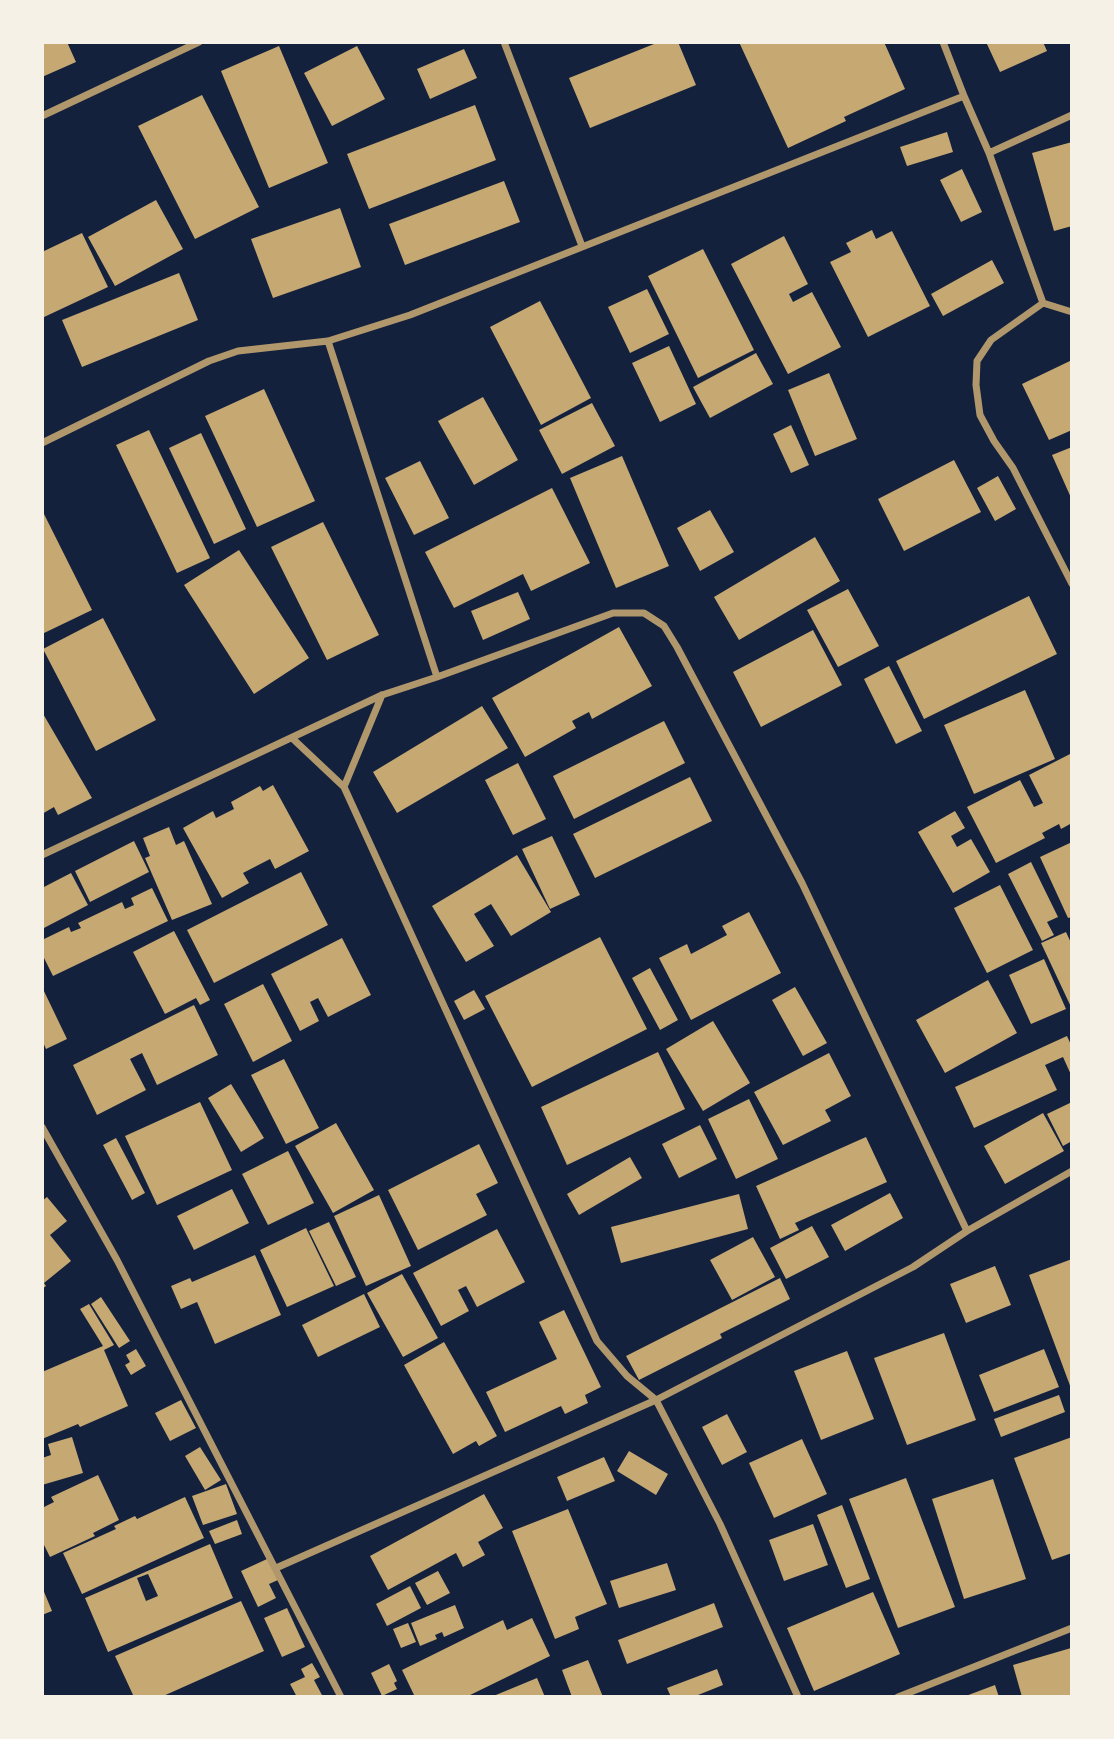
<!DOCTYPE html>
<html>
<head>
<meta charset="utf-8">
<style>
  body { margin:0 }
  #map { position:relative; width:1114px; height:1739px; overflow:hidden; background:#14213d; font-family:Bitter,serif }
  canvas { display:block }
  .frame { position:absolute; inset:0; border:44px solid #f6f1e7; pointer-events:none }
</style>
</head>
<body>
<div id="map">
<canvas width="1114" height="1739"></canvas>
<div class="frame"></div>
</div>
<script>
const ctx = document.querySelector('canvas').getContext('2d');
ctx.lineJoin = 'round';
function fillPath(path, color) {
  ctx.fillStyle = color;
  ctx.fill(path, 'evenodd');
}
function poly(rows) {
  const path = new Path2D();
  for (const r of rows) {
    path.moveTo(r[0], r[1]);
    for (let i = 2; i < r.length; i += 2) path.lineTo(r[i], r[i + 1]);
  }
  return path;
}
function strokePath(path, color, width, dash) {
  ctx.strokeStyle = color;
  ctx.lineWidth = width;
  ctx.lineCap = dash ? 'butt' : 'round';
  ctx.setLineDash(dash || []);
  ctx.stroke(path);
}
const building = poly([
  [42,42,67,42,76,62,42,77],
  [659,42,678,42,696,85,590,128,569,78],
  [739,42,884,42,905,89,844,117,846,121,788,148],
  [986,42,1043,42,1047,51,1000,72],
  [279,46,328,163,269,188,221,71],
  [357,46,385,99,332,126,304,73],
  [464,49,477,78,430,99,417,69],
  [202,95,259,207,195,239,138,126],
  [475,105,496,160,369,209,347,154],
  [947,132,953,152,907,166,900,147],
  [1072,142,1072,226,1054,231,1032,153],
  [962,169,982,212,961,222,940,180],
  [504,181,520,222,405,265,389,224],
  [156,200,183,249,115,286,88,237],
  [340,208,361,267,273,298,251,239],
  [872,230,876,239,892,231,930,306,868,337,830,262,851,252,846,243],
  [82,233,108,287,42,318,42,252],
  [784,236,808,284,789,294,793,302,812,292,841,347,788,374,731,264],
  [703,249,754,350,698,378,648,276],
  [992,260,1004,283,943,316,931,294],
  [179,273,198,320,82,367,62,320],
  [647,289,669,334,630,353,608,307],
  [540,301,591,398,541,425,490,327],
  [669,346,696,404,660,422,632,363],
  [756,353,773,384,710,418,693,387],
  [1072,360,1072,430,1049,440,1022,384],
  [829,373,857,439,815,456,788,390],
  [264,389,315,501,257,527,205,416],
  [483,397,518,460,474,485,438,421],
  [592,403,615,446,562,474,539,430],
  [791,425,809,465,791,473,773,434],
  [149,430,210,558,177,573,116,445],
  [201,433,246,529,214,544,169,448],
  [1072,447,1072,500,1052,455],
  [622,456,669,566,616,588,570,478],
  [954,460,981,512,904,551,878,499],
  [420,461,449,518,414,535,385,478],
  [998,476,1016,509,995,521,977,488],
  [552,488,590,563,531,591,523,574,454,608,425,552],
  [42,510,92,610,42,634],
  [710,510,734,552,700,571,677,528],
  [323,522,379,635,327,660,271,547],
  [815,537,840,581,739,640,714,597],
  [239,550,309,658,254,694,184,585],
  [848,589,879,646,838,667,807,610],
  [518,592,530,619,483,640,471,611],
  [1029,596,1057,654,924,719,896,661],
  [103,618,156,720,96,751,43,649],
  [619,627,652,686,592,719,589,712,572,721,576,728,525,757,492,698],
  [813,630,842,685,761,727,733,672],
  [889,666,922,731,896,744,864,679],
  [1025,690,1055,759,974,794,944,725],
  [482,706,508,748,397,813,373,772],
  [42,712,92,798,58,815,54,807,42,814],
  [664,721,685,763,574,819,553,776],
  [1072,753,1072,823,1061,829,1059,824,1042,833,1045,838,996,863,967,807,1020,780,1034,807,1043,803,1029,775],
  [518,763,546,819,513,835,485,780],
  [690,777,712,821,595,878,573,834],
  [273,785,309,851,275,869,270,859,243,873,249,883,222,898,183,828,213,811,216,818,234,809,231,802,260,786,263,791],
  [955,811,965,828,951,836,957,847,971,839,990,872,953,893,918,832],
  [169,827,176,845,184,841,212,904,172,920,145,858,150,856,143,838],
  [552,836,580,895,550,909,522,849],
  [134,841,149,872,90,902,75,871],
  [1072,842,1072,917,1068,918,1040,857],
  [517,855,551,912,511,936,491,904,474,914,494,946,466,962,432,906],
  [1031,862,1058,917,1047,922,1054,935,1042,941,1008,874],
  [301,872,328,925,214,983,187,930],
  [71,873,88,905,42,929,42,888],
  [1000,885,1033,950,987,973,954,908],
  [152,888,168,921,53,976,42,954,42,940,69,927,71,932,81,928,78,923,122,902,125,909,134,905,131,898],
  [749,912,781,973,691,1020,659,958,687,944,691,954,727,935,722,926],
  [174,931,210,1000,200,1005,196,998,165,1014,133,952],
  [1066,932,1072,945,1072,1009,1041,943],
  [600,937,647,1029,532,1087,485,996],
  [342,938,371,995,328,1017,318,998,310,1002,319,1021,300,1031,271,974],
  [1044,959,1066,1009,1031,1024,1009,975],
  [650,968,678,1020,660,1030,632,978],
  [988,980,1017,1033,945,1073,916,1020],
  [263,984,292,1041,253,1062,224,1004],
  [42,987,67,1039,46,1049,42,1040],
  [795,987,827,1043,803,1056,772,1000],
  [474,990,485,1009,464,1020,454,1001],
  [194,1005,218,1055,157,1085,142,1053,130,1059,146,1090,97,1115,73,1065],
  [713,1021,750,1083,703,1111,666,1049],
  [1067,1036,1072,1047,1072,1077,1063,1057,1045,1065,1057,1090,974,1128,955,1087],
  [658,1052,685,1109,567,1165,541,1107],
  [829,1053,851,1096,825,1110,831,1121,783,1145,754,1092],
  [284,1059,319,1128,286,1144,251,1075],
  [231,1084,264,1138,241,1152,208,1098],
  [749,1099,778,1159,736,1179,708,1119],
  [200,1102,232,1170,157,1205,125,1136],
  [1072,1102,1072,1141,1063,1146,1047,1114],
  [1043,1113,1064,1151,1005,1184,984,1146],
  [336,1123,374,1190,333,1213,295,1146],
  [700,1125,717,1159,679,1178,662,1144],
  [866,1137,887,1182,795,1223,799,1230,780,1239,756,1186],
  [116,1138,145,1193,132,1200,103,1145],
  [479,1144,498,1183,476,1194,487,1215,418,1250,388,1190],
  [288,1151,314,1203,268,1225,242,1174],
  [630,1157,642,1178,579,1215,567,1194],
  [232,1189,249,1223,194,1250,177,1216],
  [890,1193,903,1218,845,1251,831,1225],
  [739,1194,748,1229,621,1263,611,1227],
  [379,1195,411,1266,366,1286,334,1216],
  [47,1197,67,1221,50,1235,71,1261,44,1283,46,1286,42,1289,42,1201],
  [329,1222,356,1277,336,1286,309,1231],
  [812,1226,829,1257,786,1279,770,1248],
  [306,1228,334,1286,287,1307,260,1250],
  [497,1229,525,1282,477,1307,466,1286,458,1290,469,1311,441,1326,413,1273],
  [753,1237,775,1277,732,1300,710,1260],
  [255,1255,281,1315,215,1344,197,1302,181,1309,171,1286,190,1278,192,1282],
  [1072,1259,1072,1391,1029,1275],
  [995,1266,1011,1305,966,1323,950,1284],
  [402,1274,438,1338,403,1357,367,1293],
  [780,1278,790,1299,720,1334,722,1338,639,1380,626,1356],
  [364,1294,380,1327,318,1357,302,1325],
  [101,1297,130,1341,119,1348,91,1304],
  [89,1304,114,1345,104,1350,128,1406,80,1427,78,1424,42,1439,42,1372,103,1346,80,1309],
  [564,1310,601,1387,585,1395,588,1403,565,1414,561,1406,505,1432,486,1392,557,1359,539,1322],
  [944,1333,976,1420,907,1445,874,1358],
  [444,1342,497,1436,479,1446,476,1441,453,1454,404,1365],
  [136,1349,146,1366,131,1375,125,1365,130,1362,126,1355],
  [1044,1349,1059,1387,994,1412,979,1375],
  [847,1351,874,1419,821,1440,794,1371],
  [1059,1395,1065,1412,1001,1437,994,1419],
  [181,1400,196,1428,170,1441,155,1413],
  [727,1414,747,1452,722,1465,702,1427],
  [72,1437,83,1473,42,1485,42,1458,51,1455,48,1444],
  [1072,1437,1072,1553,1052,1560,1014,1458],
  [802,1439,827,1494,774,1518,749,1463],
  [200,1447,221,1480,205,1490,185,1456],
  [629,1451,668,1474,656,1495,617,1471],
  [604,1457,615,1481,567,1501,557,1477],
  [98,1475,119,1520,93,1533,95,1536,50,1557,42,1541,42,1508,54,1502,51,1497],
  [906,1478,955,1607,898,1628,849,1499],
  [993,1479,1026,1579,964,1599,932,1499],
  [226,1484,237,1514,203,1525,192,1496],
  [484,1494,503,1528,478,1542,485,1555,463,1567,456,1553,388,1590,370,1556],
  [185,1497,204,1538,82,1594,63,1553,116,1529,114,1526,135,1516,137,1519],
  [842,1505,870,1579,846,1588,817,1515],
  [568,1509,607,1604,575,1617,579,1629,555,1639,512,1531],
  [237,1520,242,1534,215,1544,209,1531],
  [813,1524,828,1565,784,1581,769,1540],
  [210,1544,233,1598,108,1652,85,1598],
  [148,1574,158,1596,146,1601,137,1578],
  [267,1559,278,1580,269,1584,276,1598,258,1607,241,1571],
  [667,1563,676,1590,619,1608,610,1581],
  [438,1571,450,1593,427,1605,415,1583],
  [410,1586,421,1608,387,1626,376,1604],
  [42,1587,52,1611,42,1615],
  [873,1592,900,1654,814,1691,787,1628],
  [241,1601,264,1651,161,1697,134,1697,115,1656],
  [714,1603,723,1627,627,1664,618,1640],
  [455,1605,464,1628,444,1637,442,1632,435,1635,437,1639,420,1646,411,1623],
  [287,1608,305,1647,282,1657,264,1618],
  [532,1618,550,1656,466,1697,415,1697,402,1670,503,1620,507,1630],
  [408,1623,416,1642,401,1648,393,1629],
  [1071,1648,1072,1697,1022,1697,1013,1665],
  [588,1660,603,1697,572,1697,562,1670],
  [312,1663,320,1677,314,1680,323,1697,297,1697,290,1684,305,1677,301,1669],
  [389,1664,397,1681,394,1683,397,1689,382,1696,371,1673],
  [717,1669,723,1685,693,1697,671,1697,667,1688],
  [537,1678,545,1697,491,1697],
  [995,1685,999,1697,963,1697]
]);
const minor = poly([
  [504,42,582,246],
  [964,96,989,153,1043,303,991,340,977,361,976,385,980,415,994,441,1013,468,1072,584],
  [42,116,199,42],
  [989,153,1072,115],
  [1043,303,1072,312],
  [328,341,437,677],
  [42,443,209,361,238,351,328,341,410,315,964,96,943,42],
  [292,738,344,787,597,1341,627,1376,656,1400,720,1524,798,1697],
  [344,787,382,695],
  [42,855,382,695,437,677,613,613,644,613,664,626,677,647,802,883,967,1231,1072,1171],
  [42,1127,117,1260,341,1697],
  [276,1568,656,1400,913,1267,967,1231],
  [898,1697,1072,1628]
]);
fillPath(building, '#c6a872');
strokePath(minor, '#b1986c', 7);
</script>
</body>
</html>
